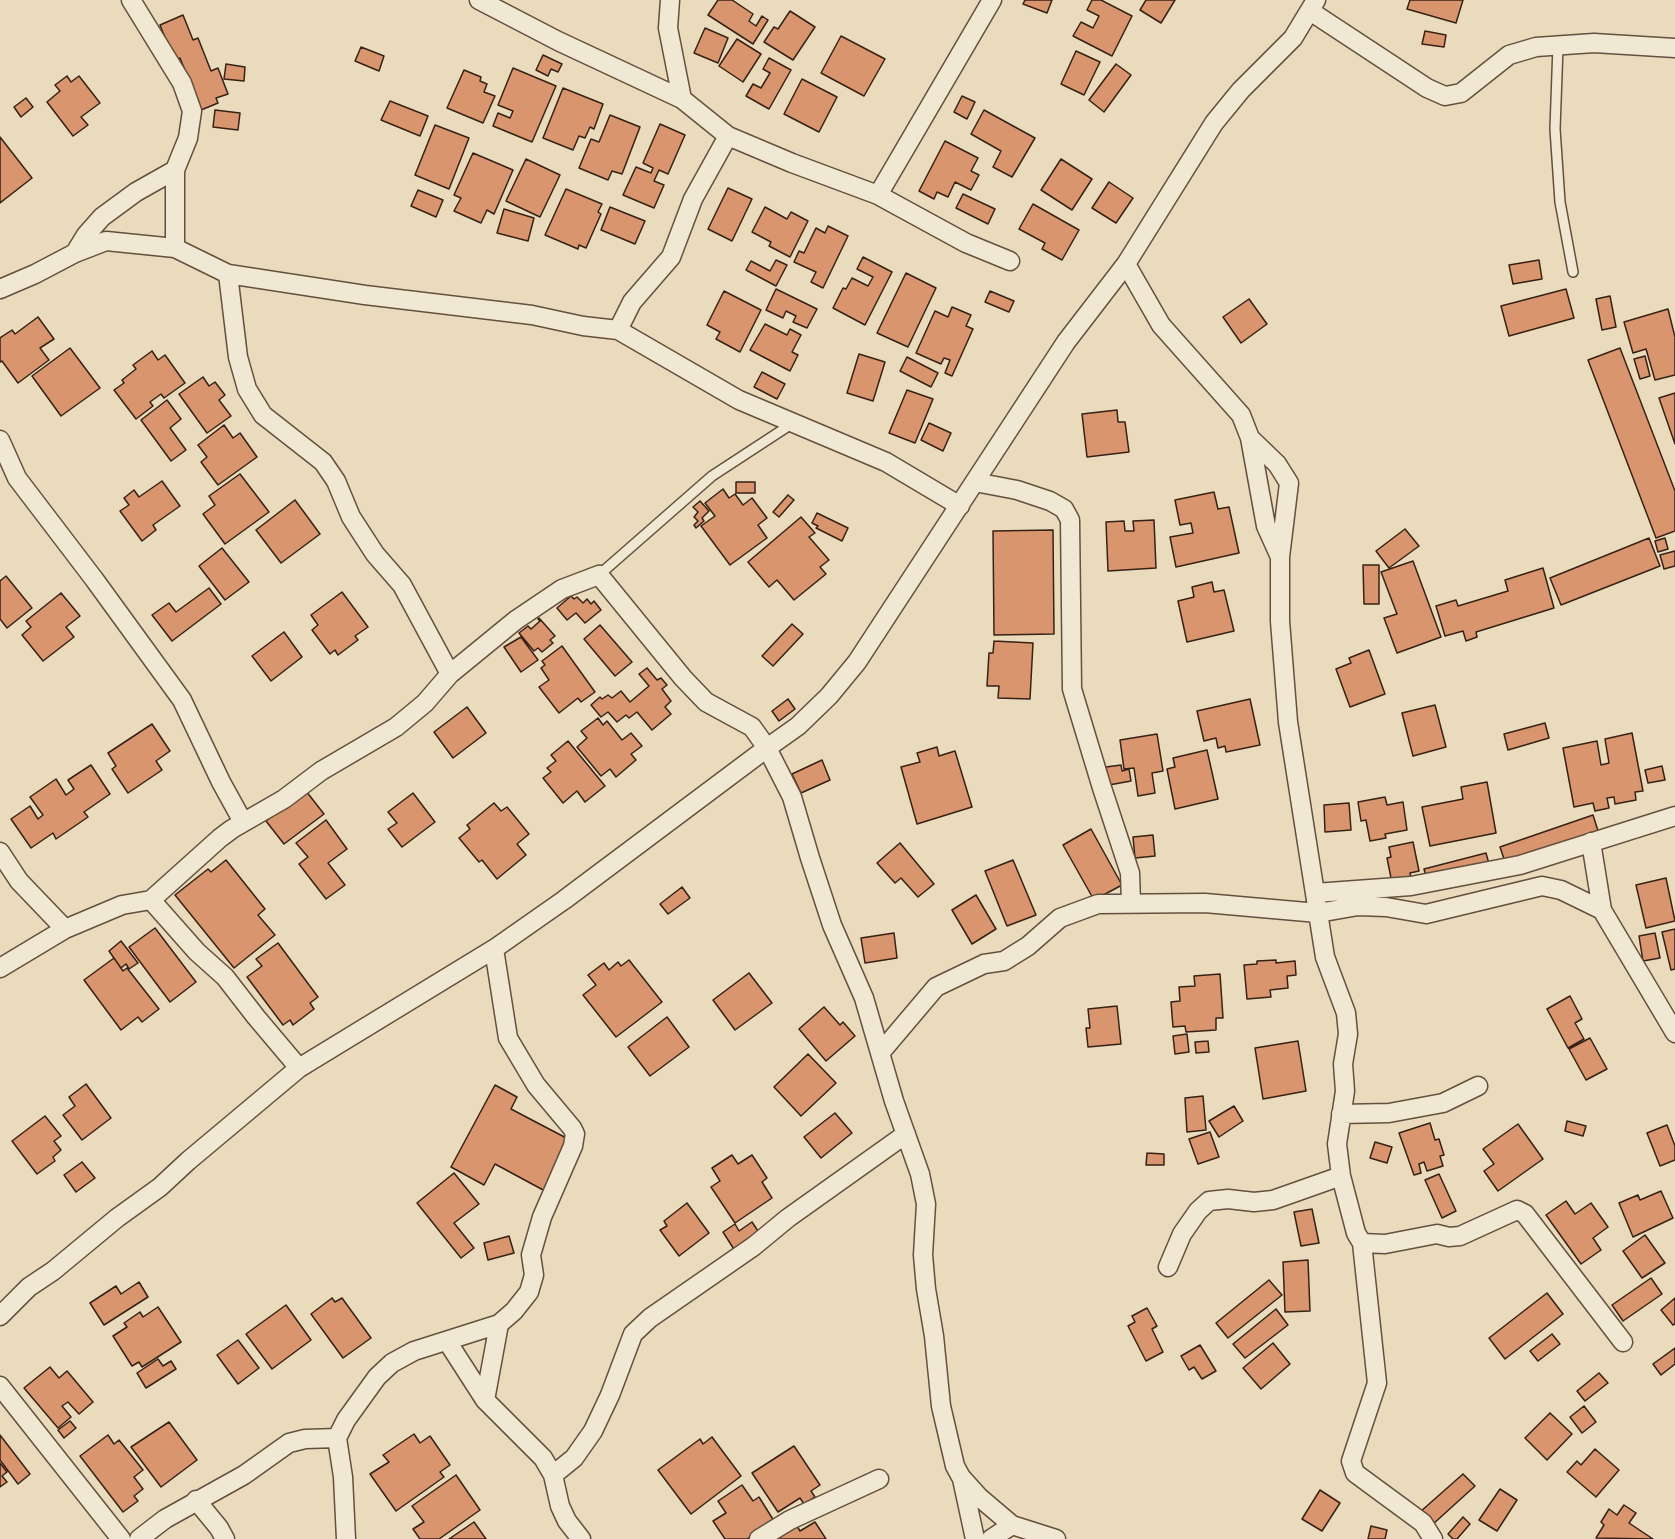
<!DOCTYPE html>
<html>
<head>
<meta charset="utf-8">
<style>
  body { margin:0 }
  canvas { display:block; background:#e9dbbb }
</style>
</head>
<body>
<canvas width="1675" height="1539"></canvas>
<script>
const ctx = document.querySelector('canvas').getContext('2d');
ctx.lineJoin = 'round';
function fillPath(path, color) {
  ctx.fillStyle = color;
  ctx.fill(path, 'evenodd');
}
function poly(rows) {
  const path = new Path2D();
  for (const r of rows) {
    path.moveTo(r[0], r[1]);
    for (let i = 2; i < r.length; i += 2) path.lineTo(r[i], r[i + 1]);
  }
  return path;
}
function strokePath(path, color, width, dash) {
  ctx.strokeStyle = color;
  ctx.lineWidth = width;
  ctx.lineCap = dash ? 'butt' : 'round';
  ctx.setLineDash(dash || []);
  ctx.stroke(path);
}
const building = poly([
  [718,0,732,0,753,14,749,21,756,26,762,16,768,20,753,44,708,15,718,0],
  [1025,0,1052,0,1047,13,1023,4,1025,0],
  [1092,0,1101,0,1132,16,1112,56,1073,36,1081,22,1093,28,1099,16,1087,10,1092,0],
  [1146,0,1175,0,1161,23,1140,10,1146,0],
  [1410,0,1463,0,1456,23,1407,9,1410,0],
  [790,11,815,27,793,60,764,42,774,27,778,29,790,11],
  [183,15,193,40,198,38,211,71,218,68,228,94,216,98,218,103,201,110,180,58,174,60,160,25,183,15],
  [705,28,728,38,718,63,694,53,705,28],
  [1425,31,1446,35,1444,47,1422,44,1425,31],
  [841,36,885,59,864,96,821,73,841,36],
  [737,39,761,54,743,82,719,66,737,39],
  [361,47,384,56,379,71,355,61,361,47],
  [1076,51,1100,62,1084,95,1061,84,1076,51],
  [543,55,562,64,558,72,551,69,548,76,536,70,543,55],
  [769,58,791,70,769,109,746,96,753,84,761,88,770,73,763,69,769,58],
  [226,64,245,67,244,81,224,79,226,64],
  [1116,64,1131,75,1104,112,1089,100,1116,64],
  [513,68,556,86,532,142,493,126,498,113,510,118,513,111,498,105,513,68],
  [464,70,481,77,480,81,487,84,484,92,495,96,483,123,447,108,464,70],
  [67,76,71,82,79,76,100,103,81,117,88,125,73,136,47,102,60,91,55,85,67,76],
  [802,79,837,97,819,132,784,114,802,79],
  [563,88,603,104,594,129,590,127,585,138,579,136,573,150,543,138,563,88],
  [962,96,975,102,967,119,954,112,962,96],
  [26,98,33,107,21,117,14,107,26,98],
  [390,101,428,116,420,136,381,120,390,101],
  [215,110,240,113,238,130,213,127,215,110],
  [984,110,1035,138,1012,177,993,167,1001,151,971,134,984,110],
  [610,115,640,127,622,174,612,171,608,180,579,168,591,139,599,142,610,115],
  [660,124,685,135,668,174,659,170,654,181,664,185,654,208,623,195,636,167,651,173,653,168,643,163,660,124],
  [435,125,469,138,449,189,415,175,435,125],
  [0,137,32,178,0,203,0,137],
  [945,141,978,158,971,171,979,175,971,190,955,182,948,197,937,192,934,199,919,191,945,141],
  [473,153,513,170,494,214,487,210,481,223,454,211,461,198,454,195,473,153],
  [526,159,560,175,540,217,506,201,526,159],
  [1061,159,1092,179,1072,210,1041,190,1061,159],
  [1109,182,1133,198,1116,223,1092,208,1109,182],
  [728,188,752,199,732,241,708,229,728,188],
  [566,189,602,204,598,212,601,214,586,248,579,245,578,249,545,235,566,189],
  [418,190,443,200,436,217,411,206,418,190],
  [963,194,995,209,988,224,956,208,963,194],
  [1033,204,1079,230,1062,260,1042,249,1045,243,1019,229,1033,204],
  [610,207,645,221,635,244,601,230,610,207],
  [765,207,787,219,791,212,808,221,790,257,769,246,771,242,752,232,765,207],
  [504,209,534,218,528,241,497,233,504,209],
  [828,226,848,236,823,288,811,282,816,272,794,262,799,251,804,253,816,228,825,233,828,226],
  [863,257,892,272,865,325,833,308,843,288,846,289,852,278,868,286,873,277,857,269,863,257],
  [776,260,787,265,776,286,746,270,751,261,770,271,776,260],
  [1539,260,1542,279,1513,284,1509,265,1539,260],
  [906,273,936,288,908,347,877,333,906,273],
  [776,289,817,309,807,328,793,322,796,316,786,311,783,318,766,310,776,289],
  [1566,289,1574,318,1509,336,1501,306,1566,289],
  [724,291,761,310,740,352,716,339,720,332,707,325,724,291],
  [990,291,1014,301,1009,312,985,302,990,291],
  [1610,296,1616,327,1602,330,1596,299,1610,296],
  [1249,299,1267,324,1241,343,1223,317,1249,299],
  [952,307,971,315,966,326,973,329,952,376,945,373,950,360,944,358,941,364,916,353,935,311,948,317,952,307],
  [1668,309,1675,337,1675,375,1655,380,1646,349,1633,353,1624,322,1668,309],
  [38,317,54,339,40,348,49,360,18,383,2,361,0,362,0,338,12,330,15,334,38,317],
  [765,324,787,335,790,329,801,335,792,352,798,355,790,371,750,350,765,324],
  [70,348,100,388,61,416,32,376,70,348],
  [1620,348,1675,491,1675,531,1656,538,1588,360,1620,348],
  [152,351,158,360,165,355,185,383,164,398,161,394,150,402,153,406,136,419,114,390,124,383,122,380,136,369,133,365,152,351],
  [859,354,885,362,873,401,847,393,859,354],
  [1645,356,1650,376,1640,379,1634,359,1645,356],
  [907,357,938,373,931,387,900,371,907,357],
  [762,372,785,384,777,399,754,387,762,372],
  [203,377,209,386,215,382,225,395,219,400,231,416,207,433,179,394,203,377],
  [907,390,933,399,915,443,889,433,907,390],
  [1675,393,1675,444,1659,398,1675,393],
  [167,400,181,419,170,428,186,450,171,461,141,420,167,400],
  [1117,410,1118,422,1125,422,1129,452,1087,457,1082,414,1117,410],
  [929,423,951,433,943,451,921,440,929,423],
  [224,425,233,438,240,433,257,457,218,485,201,462,207,457,198,445,224,425],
  [240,474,269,512,225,544,203,514,215,505,209,496,240,474],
  [162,481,180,506,153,525,156,530,142,541,120,511,129,505,124,498,134,490,139,497,162,481],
  [736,482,755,482,755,493,736,493,736,482],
  [723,489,729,498,735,494,743,505,752,498,767,518,758,525,767,538,730,565,701,526,715,516,705,503,723,489],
  [1214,492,1218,509,1229,507,1239,553,1176,567,1170,537,1193,533,1191,523,1180,525,1175,500,1214,492],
  [788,495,794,500,779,517,773,512,788,495],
  [295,500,320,534,281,563,256,530,295,500],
  [700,501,709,511,702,518,704,521,696,528,694,525,698,521,694,517,698,512,693,507,700,501],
  [817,513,848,528,842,541,816,528,818,526,812,523,817,513],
  [801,517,815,533,809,537,829,560,820,567,826,574,794,600,777,580,769,587,748,562,801,517],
  [1154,520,1156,568,1108,571,1106,522,1124,521,1125,531,1134,531,1133,521,1154,520],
  [1405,529,1419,546,1389,568,1376,551,1405,529],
  [1053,530,1054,634,994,635,993,531,1053,530],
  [1649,538,1660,566,1561,605,1550,578,1649,538],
  [1665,538,1668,549,1658,552,1655,541,1665,538],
  [222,548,249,582,225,600,199,566,222,548],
  [1675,551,1675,566,1664,569,1660,555,1675,551],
  [1413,561,1441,637,1397,653,1384,618,1397,614,1381,572,1413,561],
  [1363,565,1379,565,1379,604,1364,604,1363,565],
  [1543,568,1554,608,1476,632,1477,637,1466,641,1463,631,1445,636,1436,606,1456,600,1458,606,1508,591,1505,580,1543,568],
  [6,576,32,608,7,628,0,619,0,581,6,576],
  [1212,582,1214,592,1224,590,1234,631,1187,642,1178,601,1194,597,1192,587,1212,582],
  [209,588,221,604,172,641,152,615,169,603,176,612,209,588],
  [342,592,368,627,355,636,358,640,338,655,335,650,330,654,312,630,318,625,311,615,342,592],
  [61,593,80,616,66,627,74,637,43,661,22,635,31,627,26,621,61,593],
  [571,596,574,599,577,597,583,603,587,599,591,604,594,601,601,610,585,623,576,613,567,620,557,608,571,596],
  [539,618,555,636,550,640,553,643,542,652,538,648,534,651,519,633,528,626,531,629,540,621,538,619,539,618],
  [792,624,803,634,773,666,762,656,792,624],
  [600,625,632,662,615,676,584,639,600,625],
  [284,632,302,657,271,681,252,656,284,632],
  [521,637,538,660,521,672,504,647,521,637],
  [994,641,1033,643,1030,699,998,698,999,686,987,686,989,653,993,653,994,641],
  [562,646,595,692,581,702,578,698,559,713,539,687,549,680,541,668,545,665,542,661,562,646],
  [1369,650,1385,694,1350,707,1336,669,1351,663,1349,658,1369,650],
  [647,668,657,680,661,678,667,685,662,689,671,701,665,707,671,714,652,730,637,712,629,718,626,715,617,722,608,712,601,717,591,705,600,697,602,699,608,695,612,698,621,691,630,702,649,686,639,674,647,668],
  [788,699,795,709,779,721,772,711,788,699],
  [1250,699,1260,745,1226,752,1225,746,1218,748,1216,738,1204,741,1197,711,1250,699],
  [1435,705,1446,747,1413,756,1402,713,1435,705],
  [467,707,486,733,453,758,434,732,467,707],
  [598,718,603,725,607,721,622,740,631,733,642,746,631,754,636,760,616,777,610,769,601,776,577,747,587,738,581,731,598,718],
  [1545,723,1549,738,1508,750,1504,734,1545,723],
  [152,724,170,751,156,761,162,770,128,793,112,769,116,766,108,753,152,724],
  [1632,733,1643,791,1635,792,1636,800,1615,804,1614,797,1607,798,1609,808,1595,811,1593,803,1574,807,1563,748,1597,741,1601,765,1609,763,1605,739,1632,733],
  [1157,734,1163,771,1152,773,1155,793,1138,796,1134,768,1124,769,1120,740,1157,734],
  [568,741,605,786,585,802,577,791,563,803,543,778,551,772,547,768,556,761,551,755,568,741],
  [937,747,939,756,955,751,972,807,917,824,901,767,920,762,917,753,937,747],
  [1207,750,1218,799,1175,809,1167,769,1175,767,1173,758,1207,750],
  [822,760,830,780,801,793,792,774,822,760],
  [91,765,110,794,84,812,88,817,56,839,53,833,31,848,11,819,30,806,38,819,43,815,30,797,56,779,66,795,74,789,68,780,91,765],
  [1121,765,1122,771,1129,769,1131,781,1109,785,1106,767,1121,765],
  [1662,766,1665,780,1648,783,1645,770,1662,766],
  [1487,782,1496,833,1430,846,1422,807,1463,799,1461,787,1487,782],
  [306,791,324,814,284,844,266,821,306,791],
  [413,793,435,822,402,847,388,829,397,823,388,812,413,793],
  [1385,797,1387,805,1403,802,1407,830,1385,834,1386,838,1370,841,1366,820,1361,821,1358,802,1385,797],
  [494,803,501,811,507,807,529,834,517,844,526,855,497,879,482,860,479,862,459,838,470,829,467,825,494,803],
  [1349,803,1351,830,1325,832,1324,805,1349,803],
  [1593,815,1599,834,1506,865,1500,847,1593,815],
  [326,820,347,849,328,863,345,885,326,899,299,864,308,857,296,843,326,820],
  [1091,829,1122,885,1094,900,1063,845,1091,829],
  [1153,835,1155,856,1135,858,1133,837,1153,835],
  [1413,842,1419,871,1410,873,1411,878,1392,883,1387,858,1391,857,1389,847,1413,842],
  [900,843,934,884,918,897,901,878,895,883,877,863,900,843],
  [1486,853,1489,864,1427,881,1424,869,1486,853],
  [226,860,265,909,258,915,275,935,234,968,175,895,208,869,211,872,226,860],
  [1013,860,1036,915,1007,926,985,871,1013,860],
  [1666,878,1675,921,1646,928,1636,885,1666,878],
  [682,887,690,898,668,914,660,904,682,887],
  [976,895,996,929,972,944,952,910,976,895],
  [155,928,196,982,170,1002,129,947,155,928],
  [1675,929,1675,969,1671,970,1662,932,1675,929],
  [894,933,897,958,865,963,861,938,894,933],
  [1655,933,1660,958,1643,961,1639,936,1655,933],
  [121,941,138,963,129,969,126,964,121,968,109,951,121,941],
  [278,943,318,997,310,1003,314,1009,293,1025,290,1020,283,1025,247,977,262,966,256,959,278,943],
  [114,958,123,971,127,968,159,1009,142,1022,138,1017,121,1030,84,980,114,958],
  [629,960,662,1002,616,1037,583,995,596,985,588,975,604,963,609,970,618,962,621,966,629,960],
  [1276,960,1276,963,1295,961,1296,975,1287,976,1288,988,1270,990,1271,997,1247,999,1244,965,1257,964,1257,961,1276,960],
  [749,973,772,1003,735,1030,713,1000,749,973],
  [1220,974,1223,1018,1216,1018,1216,1030,1186,1032,1185,1026,1173,1027,1171,1002,1180,1001,1179,987,1195,986,1194,976,1220,974],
  [1570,996,1582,1019,1575,1023,1584,1039,1568,1048,1547,1009,1570,996],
  [1117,1006,1121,1044,1088,1047,1086,1028,1090,1028,1088,1009,1117,1006],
  [824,1007,840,1025,843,1022,855,1036,826,1061,799,1029,824,1007],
  [667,1017,689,1047,650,1076,628,1047,667,1017],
  [1187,1034,1189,1052,1175,1054,1173,1036,1187,1034],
  [1590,1038,1607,1069,1586,1080,1569,1049,1590,1038],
  [1208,1041,1209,1052,1196,1053,1195,1042,1208,1041],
  [1298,1041,1306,1091,1263,1099,1255,1048,1298,1041],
  [808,1054,836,1083,801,1116,774,1087,808,1054],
  [86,1084,111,1118,82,1140,63,1115,75,1106,69,1097,86,1084],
  [495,1085,517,1097,511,1109,572,1141,545,1191,495,1164,484,1185,451,1167,495,1085],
  [1203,1096,1206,1130,1187,1132,1185,1098,1203,1096],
  [1234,1106,1243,1121,1219,1137,1209,1121,1234,1106],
  [835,1113,852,1133,821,1158,804,1137,835,1113],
  [45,1116,61,1136,54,1141,61,1150,53,1157,55,1161,37,1174,12,1141,45,1116],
  [1567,1121,1586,1126,1583,1136,1565,1131,1567,1121],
  [1430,1123,1435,1140,1439,1139,1444,1155,1440,1156,1443,1166,1427,1171,1424,1162,1419,1164,1421,1173,1414,1175,1399,1133,1430,1123],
  [1518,1124,1543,1159,1498,1191,1484,1171,1494,1164,1483,1149,1518,1124],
  [1667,1125,1675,1146,1675,1160,1660,1166,1647,1133,1667,1125],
  [1210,1132,1219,1157,1198,1164,1189,1139,1210,1132],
  [1375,1142,1392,1147,1387,1163,1370,1158,1375,1142],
  [1147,1153,1164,1154,1164,1165,1146,1165,1147,1153],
  [732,1155,738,1164,752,1155,767,1178,762,1182,772,1198,735,1223,711,1187,720,1181,712,1168,732,1155],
  [82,1162,95,1178,76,1192,64,1175,82,1162],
  [454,1173,479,1204,454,1223,474,1248,461,1258,417,1203,454,1173],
  [1439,1174,1456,1211,1442,1218,1425,1180,1439,1174],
  [1661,1191,1673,1218,1633,1237,1619,1203,1638,1195,1640,1200,1661,1191],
  [1566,1201,1575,1214,1591,1203,1608,1227,1593,1238,1601,1250,1581,1264,1546,1215,1566,1201],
  [687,1203,709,1233,679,1256,660,1230,667,1226,664,1221,687,1203],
  [1312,1209,1319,1243,1301,1246,1294,1212,1312,1209],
  [752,1222,762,1237,737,1254,723,1232,735,1224,739,1231,752,1222],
  [1645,1235,1665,1263,1642,1278,1623,1251,1645,1235],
  [509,1236,514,1253,488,1260,484,1243,509,1236],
  [1308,1260,1310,1311,1285,1312,1283,1262,1308,1260],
  [1651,1278,1662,1294,1623,1321,1612,1305,1651,1278],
  [1269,1280,1282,1295,1228,1338,1216,1323,1269,1280],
  [139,1282,148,1297,104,1325,90,1303,116,1286,121,1294,139,1282],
  [1547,1293,1563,1314,1505,1359,1489,1338,1547,1293],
  [332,1298,335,1302,342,1298,371,1338,343,1358,311,1314,332,1298],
  [1675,1298,1675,1324,1673,1325,1661,1310,1675,1298],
  [286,1305,311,1340,272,1369,246,1334,286,1305],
  [158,1307,181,1342,142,1367,139,1362,132,1366,113,1336,127,1327,124,1323,140,1312,143,1317,158,1307],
  [1147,1308,1157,1326,1152,1329,1163,1352,1146,1361,1128,1326,1135,1322,1132,1316,1147,1308],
  [1276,1309,1288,1325,1245,1358,1233,1344,1276,1309],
  [1552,1334,1560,1344,1538,1361,1530,1351,1552,1334],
  [238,1340,259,1368,238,1384,217,1355,238,1340],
  [1273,1343,1290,1364,1261,1389,1243,1368,1273,1343],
  [1200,1345,1216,1371,1202,1379,1194,1367,1189,1370,1181,1356,1200,1345],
  [1675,1348,1675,1364,1661,1375,1653,1364,1675,1348],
  [158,1359,163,1366,171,1361,176,1369,146,1388,137,1373,158,1359],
  [50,1367,59,1378,67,1371,93,1402,79,1414,68,1402,62,1406,71,1417,58,1428,24,1388,50,1367],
  [1599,1373,1608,1383,1585,1401,1577,1391,1599,1373],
  [1584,1406,1596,1422,1582,1433,1570,1417,1584,1406],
  [1550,1413,1572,1434,1547,1460,1525,1438,1550,1413],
  [70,1421,76,1428,64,1438,58,1430,70,1421],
  [169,1422,197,1460,161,1487,131,1447,169,1422],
  [414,1434,420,1443,430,1436,450,1465,440,1472,444,1477,396,1511,370,1474,389,1462,383,1455,414,1434],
  [0,1435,30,1474,18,1484,0,1460,0,1435],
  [108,1435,114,1444,119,1440,143,1470,134,1477,143,1489,134,1496,138,1501,123,1512,80,1456,108,1435],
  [712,1437,741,1476,691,1514,658,1470,700,1439,703,1444,712,1437],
  [794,1446,820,1485,811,1491,815,1497,804,1504,800,1498,778,1512,752,1473,794,1446],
  [1595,1449,1619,1470,1596,1497,1567,1472,1577,1461,1581,1465,1595,1449],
  [0,1463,7,1472,2,1476,7,1482,0,1487,0,1463],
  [1463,1474,1475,1486,1432,1525,1420,1512,1463,1474],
  [456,1475,480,1510,439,1539,420,1539,413,1529,424,1522,412,1506,456,1475],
  [742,1485,753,1501,759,1497,774,1521,747,1539,725,1539,713,1521,726,1513,718,1501,742,1485],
  [1500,1489,1517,1500,1497,1531,1479,1520,1500,1489],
  [1320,1490,1340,1503,1322,1531,1302,1519,1320,1490],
  [1624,1505,1636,1513,1629,1523,1653,1539,1596,1538,1604,1525,1601,1522,1609,1509,1617,1515,1624,1505],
  [1463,1517,1470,1524,1457,1539,1453,1539,1448,1534,1463,1517],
  [474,1522,486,1539,449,1539,474,1522],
  [815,1522,826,1539,771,1539,795,1523,800,1531,815,1522],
  [1371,1526,1387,1530,1385,1539,1368,1539,1371,1526]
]);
const lane = poly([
  [1558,46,1555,129,1560,202,1573,272],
  [599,575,712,476,793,423]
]);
const street = poly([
  [131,0,182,83,192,111,188,138,175,170,175,248],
  [479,0,558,41,682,99,728,136,792,163,878,195,966,243,1010,261],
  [670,0,668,28,682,99],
  [1310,11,1427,88,1445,96,1461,93,1509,55,1536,47,1594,43,1675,48],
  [878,195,992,0],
  [75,253,86,235,102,217,136,192,175,170],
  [1126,264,1161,325,1241,415,1250,438,1266,526,1280,557,1280,621,1288,722,1325,957,1346,1013,1348,1034,1343,1064,1345,1091,1337,1144,1341,1176,1356,1233,1362,1243,1377,1383,1351,1461,1355,1473,1423,1523,1433,1539],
  [228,274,238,357,247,389,263,415,323,462,336,481,351,517,375,554,402,585,450,674],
  [0,289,35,274,75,253,106,241,175,248,228,274,365,295,532,315,583,326,618,330,739,400,886,462,960,506],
  [618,330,632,302,671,257,693,199,728,136],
  [1250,438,1277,464,1289,483,1280,557],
  [0,440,17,478,94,579,182,700,221,782,243,822],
  [975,482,1017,490,1050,501,1064,509,1070,520,1072,689,1102,788,1130,873,1131,903],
  [1591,842,1602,910,1675,1033],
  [0,852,19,881,65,929],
  [1315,893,1411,886,1520,865,1675,816],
  [151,900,197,952,225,977,256,1017,299,1068],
  [0,968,65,929,122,905,151,900,220,838,232,829,284,799,321,771,396,727,425,703,450,674,516,620,562,589,599,575,683,678,706,702,752,727,767,748,792,797,810,858,832,925,864,998,894,1101,920,1174,926,1204,923,1255,926,1289,934,1336,941,1406,955,1466,961,1477,979,1497,1012,1525,1056,1539],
  [881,1052,936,987,984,964,1004,961,1028,946,1060,918,1098,904,1205,903,1318,913,1358,906,1386,907,1426,914,1542,886,1561,890,1602,910],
  [1341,1114,1389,1113,1443,1103,1478,1086],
  [1362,1243,1385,1244,1437,1234,1449,1237,1460,1236,1517,1210,1525,1214,1623,1342],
  [1168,1267,1182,1234,1198,1211,1209,1201,1228,1199,1254,1202,1273,1200,1341,1176],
  [0,1316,29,1287,53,1271,117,1218,160,1187,188,1161,299,1068,494,949],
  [447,1341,485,1400,543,1458,553,1475,560,1506,567,1521,581,1539],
  [0,1386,121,1539],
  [485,1400,499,1324],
  [553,1475,574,1458,593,1431,610,1395,633,1334,650,1318,754,1246,788,1218,906,1134],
  [962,1479,975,1539],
  [196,1500,219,1528,225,1539],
  [139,1539,165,1519,244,1475,289,1443,305,1439,337,1438],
  [346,1539,343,1477,337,1438,346,1420,377,1377,392,1363,414,1351,499,1324,514,1311,529,1292,534,1275,531,1255,542,1217,573,1146,575,1134,572,1128,536,1085,508,1038,494,949,564,900,767,748,798,726,829,696,857,662,1066,342,1126,264,1214,123,1241,90,1293,38,1316,0],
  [759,1539,790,1520,879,1479],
  [991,1539,1012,1525]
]);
fillPath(building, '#d9966e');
strokePath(building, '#372115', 1.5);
strokePath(lane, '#64503e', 12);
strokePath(street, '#64503e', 21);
strokePath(lane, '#f1e8d3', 9);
strokePath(street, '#f1e8d3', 18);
</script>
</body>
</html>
